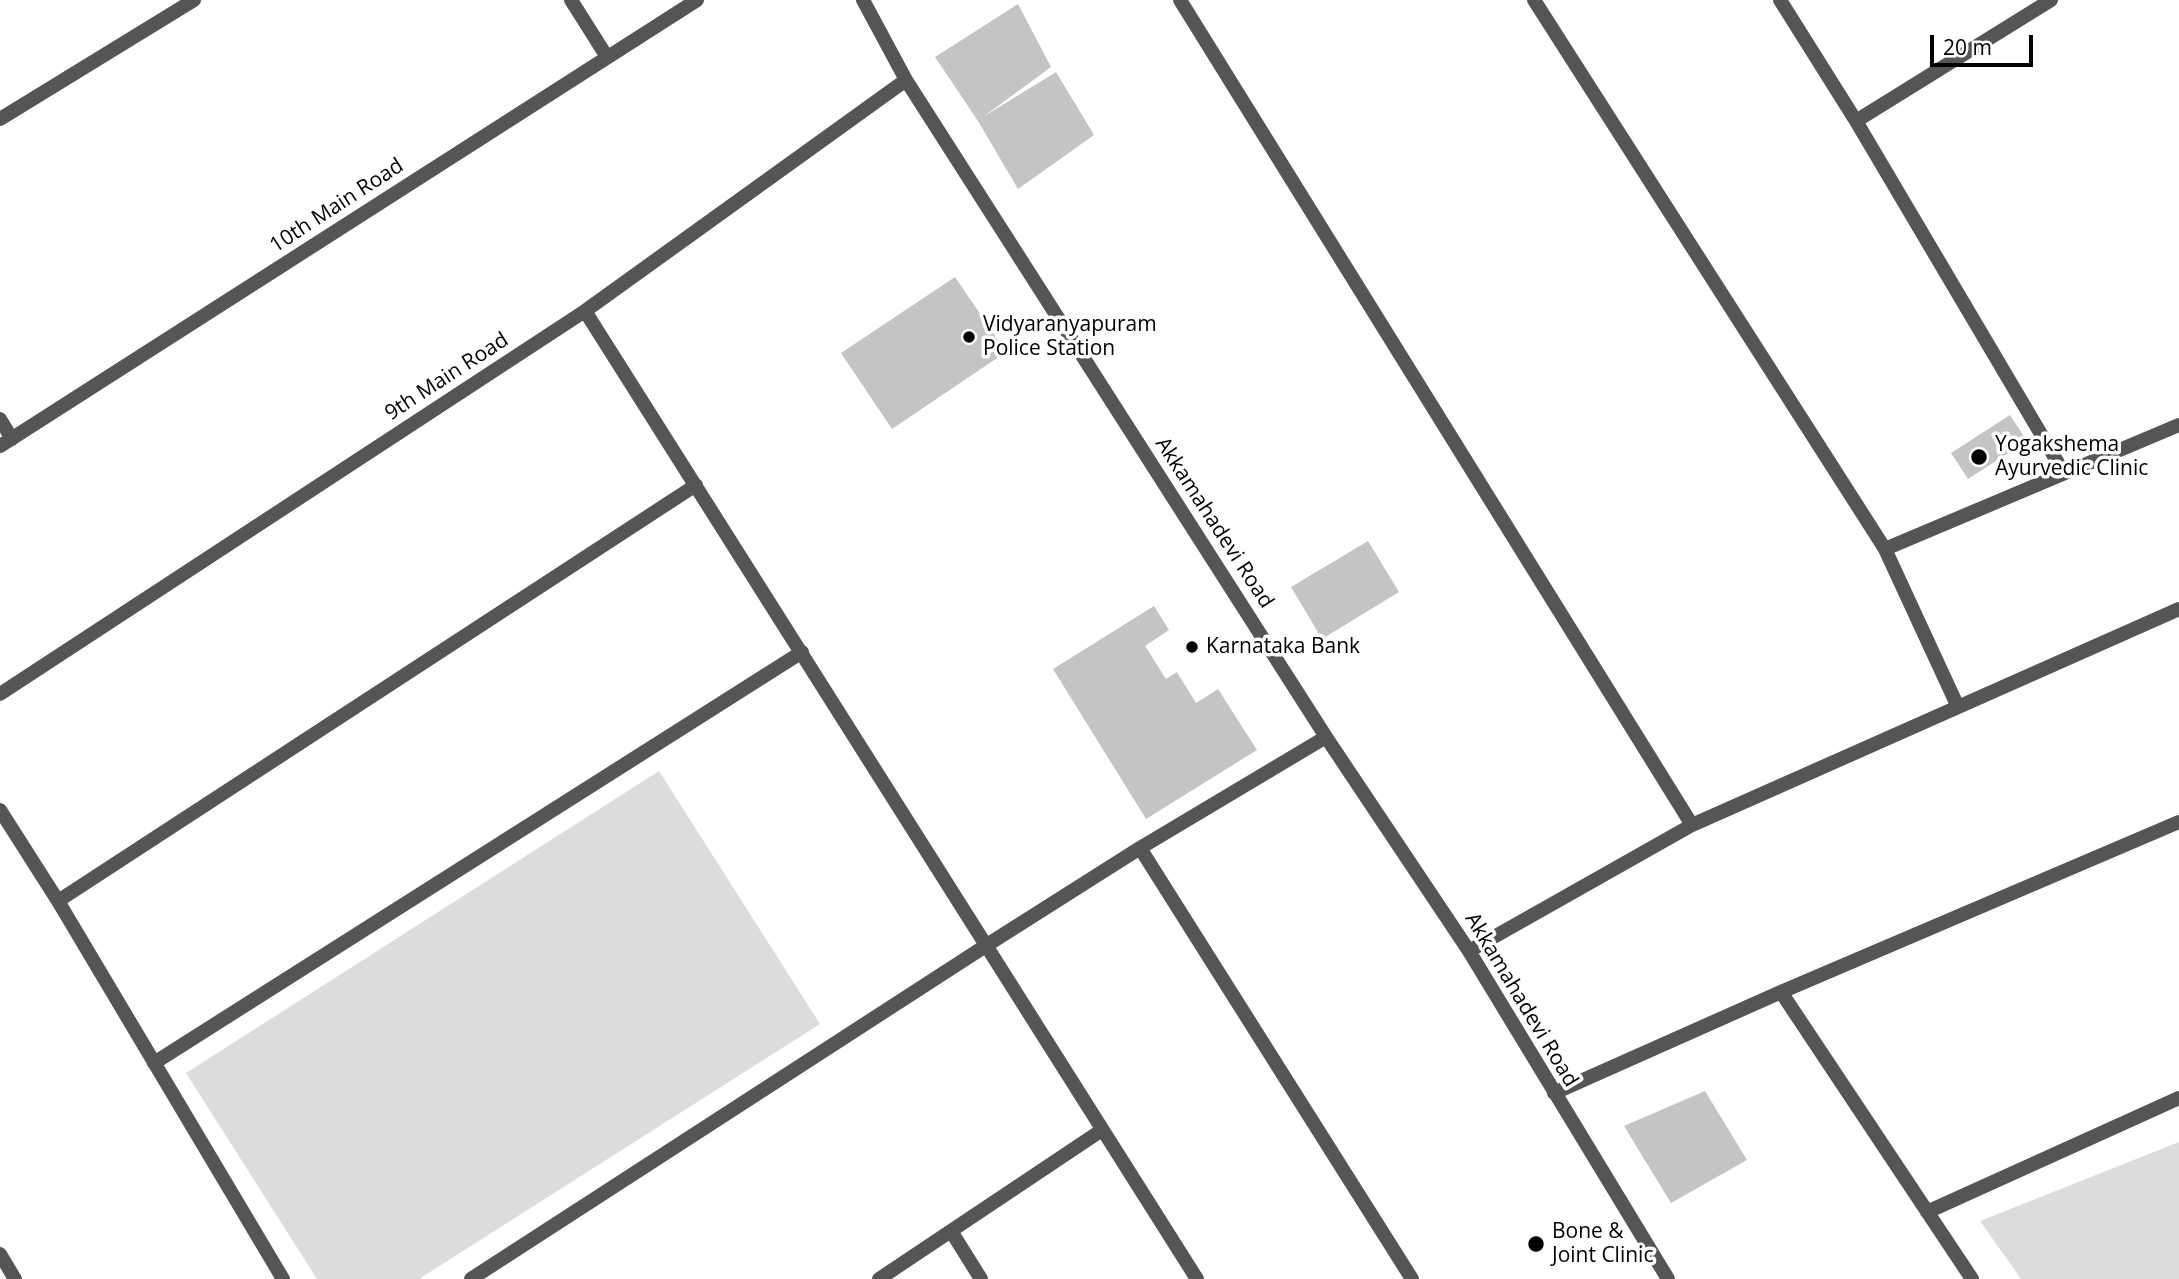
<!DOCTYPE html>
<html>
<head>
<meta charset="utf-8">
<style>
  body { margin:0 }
  #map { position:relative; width:2179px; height:1279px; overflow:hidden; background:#fff; font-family:"Open Sans",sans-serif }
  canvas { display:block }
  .scale { position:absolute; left:1930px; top:35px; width:103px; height:32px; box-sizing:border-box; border:4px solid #000; border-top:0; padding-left:9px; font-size:21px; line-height:24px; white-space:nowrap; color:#000; -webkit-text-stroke:5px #fff; paint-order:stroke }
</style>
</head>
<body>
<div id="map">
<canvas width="2179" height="1279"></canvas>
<div class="scale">20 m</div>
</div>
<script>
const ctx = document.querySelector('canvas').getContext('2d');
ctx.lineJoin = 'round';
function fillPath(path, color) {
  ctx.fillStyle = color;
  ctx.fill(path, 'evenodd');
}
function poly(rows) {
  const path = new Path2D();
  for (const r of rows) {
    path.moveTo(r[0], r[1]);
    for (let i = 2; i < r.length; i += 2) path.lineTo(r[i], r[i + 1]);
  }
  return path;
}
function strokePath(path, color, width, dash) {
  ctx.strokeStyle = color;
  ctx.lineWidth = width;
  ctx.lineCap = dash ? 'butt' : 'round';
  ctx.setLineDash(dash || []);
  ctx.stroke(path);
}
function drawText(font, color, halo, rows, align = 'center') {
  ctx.font = font + ' "Open Sans",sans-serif';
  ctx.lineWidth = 7;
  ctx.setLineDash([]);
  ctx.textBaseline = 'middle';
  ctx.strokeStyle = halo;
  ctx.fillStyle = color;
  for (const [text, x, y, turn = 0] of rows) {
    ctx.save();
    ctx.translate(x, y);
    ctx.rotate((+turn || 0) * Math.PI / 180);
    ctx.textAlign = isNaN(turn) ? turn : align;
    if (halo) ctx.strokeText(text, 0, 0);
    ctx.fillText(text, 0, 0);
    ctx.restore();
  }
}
const green = poly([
  [659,771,820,1024,419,1279,317,1279,186,1073],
  [2179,1142,2179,1279,2021,1279,1980,1221]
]);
const building = poly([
  [1018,4,1051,67,983,117,1056,72,1094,135,1018,189,978,121,935,57],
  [955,277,1006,352,892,429,841,353],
  [2010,415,2027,441,1968,479,1951,453],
  [1368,541,1399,592,1322,639,1291,587],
  [1154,606,1169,630,1145,646,1166,679,1177,672,1196,703,1218,689,1257,750,1146,819,1053,669],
  [1705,1091,1747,1160,1671,1203,1624,1126]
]);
const minor = poly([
  [571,0,607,57],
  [863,0,906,80,1326,737,1469,951,1668,1279],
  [1180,0,1692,825],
  [1534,0,1885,549,1958,707],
  [1780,0,1856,121,2064,473],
  [0,119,194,0],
  [1856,121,2051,0],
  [585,311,1197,1279],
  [0,419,12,439],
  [0,446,697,0],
  [1885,549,2179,425],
  [0,694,585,311,906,80],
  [0,810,58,901,283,1279],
  [1140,848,1412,1279],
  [58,901,696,485],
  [1469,951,1692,825,2179,609],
  [1781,992,1972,1279],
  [154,1063,802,652],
  [1554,1093,1781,992,2179,822],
  [1927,1212,2179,1098],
  [951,1231,981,1279],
  [0,1254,15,1279],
  [471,1279,987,945,1140,848,1326,737],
  [879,1279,1102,1130]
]);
const markers = [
  [969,337,7,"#000"],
  [1979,457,9,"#000"],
  [1192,647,7,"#000"],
  [1536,1244,9,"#000"]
];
const streetNames = [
  ["10th Main Road",337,206,-33],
  ["9th Main Road",447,377,-33],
  ["Akkamahadevi Road",1214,523,57],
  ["Akkamahadevi Road",1521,1000,59]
];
const poiNames = [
  ["Vidyaranyapuram",983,325],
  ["Police Station",983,349],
  ["Yogakshema",1995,445],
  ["Ayurvedic Clinic",1995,469],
  ["Karnataka Bank",1206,647],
  ["Bone &",1552,1232],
  ["Joint Clinic",1552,1256]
];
fillPath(green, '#dcdcdc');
fillPath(building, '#c4c4c4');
strokePath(minor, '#555', 14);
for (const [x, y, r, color] of markers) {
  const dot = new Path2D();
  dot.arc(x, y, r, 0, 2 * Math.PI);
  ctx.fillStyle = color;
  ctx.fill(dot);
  strokePath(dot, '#fff', 2.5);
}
drawText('21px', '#000', '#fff', streetNames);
drawText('21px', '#000', '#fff', poiNames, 'left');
</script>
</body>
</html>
